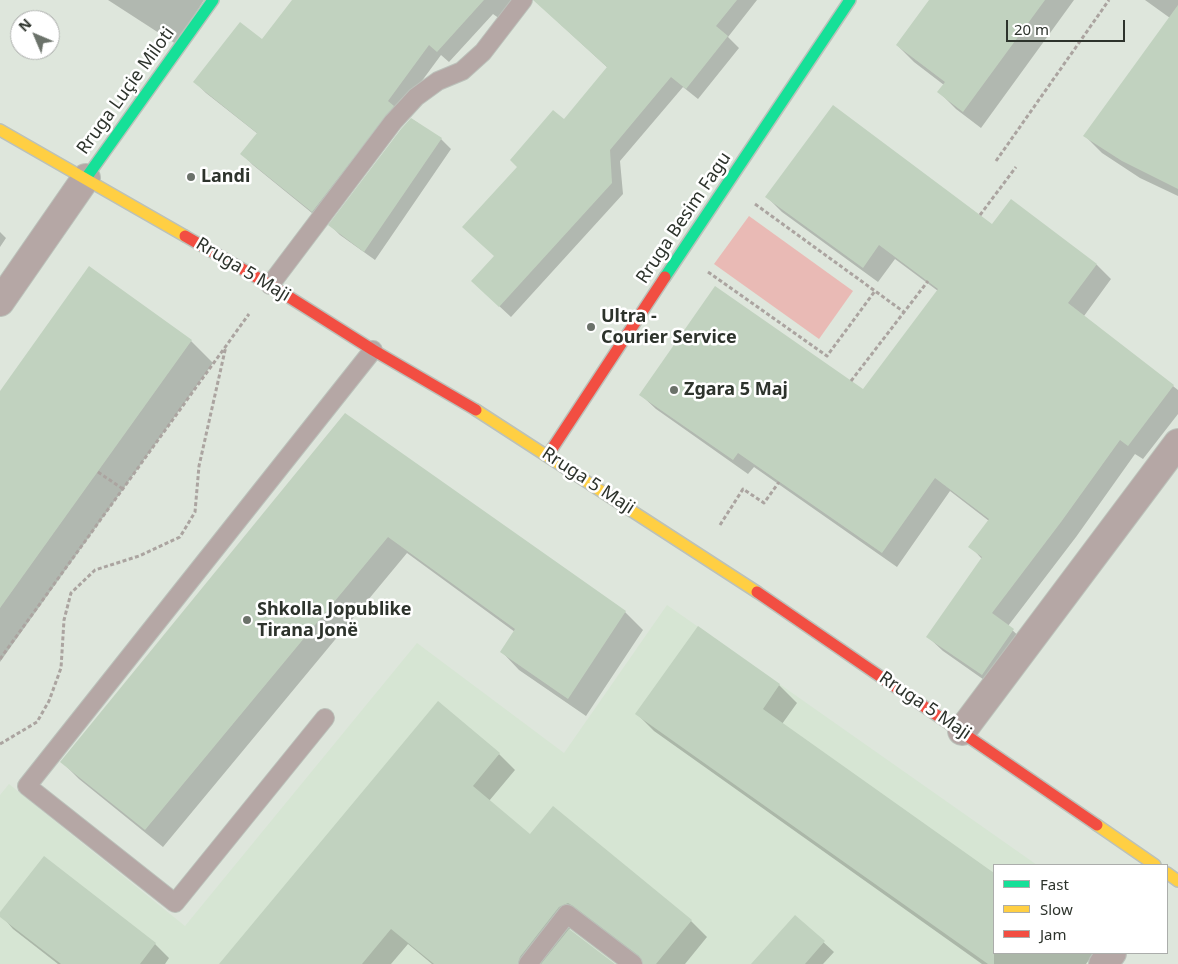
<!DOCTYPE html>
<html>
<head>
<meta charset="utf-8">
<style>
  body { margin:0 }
  #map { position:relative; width:1178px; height:964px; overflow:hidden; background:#dee6dc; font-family:"Noto Sans",sans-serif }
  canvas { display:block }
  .legend { position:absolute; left:993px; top:864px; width:175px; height:90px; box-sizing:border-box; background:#fff; border:1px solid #abadab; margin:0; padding:6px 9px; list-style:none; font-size:15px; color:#2d332c }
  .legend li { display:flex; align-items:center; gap:10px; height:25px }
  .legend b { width:25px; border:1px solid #abadab }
  .north { position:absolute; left:10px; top:10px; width:50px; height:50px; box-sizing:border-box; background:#fff; border:1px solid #abadab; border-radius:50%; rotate:315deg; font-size:14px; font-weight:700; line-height:20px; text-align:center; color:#2d332c }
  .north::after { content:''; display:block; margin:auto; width:18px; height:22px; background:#6b726a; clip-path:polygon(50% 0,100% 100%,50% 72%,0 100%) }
  .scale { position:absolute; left:1006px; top:20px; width:119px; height:22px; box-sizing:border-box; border:2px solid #2d332c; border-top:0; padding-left:6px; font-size:15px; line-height:18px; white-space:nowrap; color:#2d332c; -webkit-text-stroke:4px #fff; paint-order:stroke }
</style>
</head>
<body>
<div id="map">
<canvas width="1178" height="964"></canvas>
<ul class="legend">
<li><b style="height:6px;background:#16e098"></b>Fast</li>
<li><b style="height:6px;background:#ffcf43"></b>Slow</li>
<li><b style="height:6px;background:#f24e42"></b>Jam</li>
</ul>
<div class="north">N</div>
<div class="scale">20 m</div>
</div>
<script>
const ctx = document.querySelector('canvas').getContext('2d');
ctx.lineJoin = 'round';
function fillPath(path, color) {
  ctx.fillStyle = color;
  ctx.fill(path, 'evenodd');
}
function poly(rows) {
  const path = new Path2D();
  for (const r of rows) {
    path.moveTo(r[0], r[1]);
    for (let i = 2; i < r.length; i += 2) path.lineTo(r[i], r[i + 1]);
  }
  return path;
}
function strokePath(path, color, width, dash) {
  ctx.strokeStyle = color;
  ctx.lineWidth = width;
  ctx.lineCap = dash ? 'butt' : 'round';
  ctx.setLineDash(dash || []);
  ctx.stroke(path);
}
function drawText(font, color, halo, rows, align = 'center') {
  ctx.font = font + ' "Noto Sans",sans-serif';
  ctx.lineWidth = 5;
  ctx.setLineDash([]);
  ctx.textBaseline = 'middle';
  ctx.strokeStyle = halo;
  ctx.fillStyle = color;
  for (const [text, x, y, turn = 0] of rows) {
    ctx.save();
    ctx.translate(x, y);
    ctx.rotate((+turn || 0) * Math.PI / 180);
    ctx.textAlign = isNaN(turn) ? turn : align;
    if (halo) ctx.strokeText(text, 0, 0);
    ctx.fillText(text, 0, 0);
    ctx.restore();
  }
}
const built = poly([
  [667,605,1037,865,994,865,994,953,1112,953,1103,964,0,964,0,795,9,784,185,926,417,643,564,753]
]);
const green = poly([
  [749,216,853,291,819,339,714,264]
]);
const shadow = poly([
  [108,0,204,0,176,44],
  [294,0,514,0,500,19,493,14,449,62,441,55,399,112,323,222,253,165,242,154,258,134,206,93,195,82,262,40],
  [534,0,757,0,728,37,739,48,698,99,683,87,620,161,623,194,511,317,484,292,495,257,564,121,608,68],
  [930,0,1074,0,981,128,956,109,939,92,944,85,914,62,897,45],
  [1145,0,1178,0,1178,196,1140,178,1102,153,1085,136,1170,18],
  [412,119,441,139,451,149,375,260,340,235,330,225],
  [767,197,993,226,1011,201,1097,265,1111,279,1084,316,1178,390,1178,414,1143,459,1135,454,1076,537,1008,626,1028,645,997,689,943,651,928,637,982,559,970,546,989,521,950,491,897,567,754,467,748,474,656,409,641,395,863,391,938,291,895,259,878,282,782,212],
  [0,232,6,238,0,247],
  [191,341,213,363,0,662,0,393],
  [345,415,625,612,643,630,586,716,519,670,502,652,515,632,407,553,163,847,79,779,62,762],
  [698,628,779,685,797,703,782,724,994,874,994,953,1094,953,1086,964,982,964,654,731,637,714],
  [499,754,515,770,489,801,530,836,553,808,691,921,707,937,685,964,645,964,644,962,591,921,575,923,569,930,613,964,432,964,408,944,391,964,221,964],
  [44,858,155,944,169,958,165,964,58,964,13,929,0,914],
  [796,917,834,952,823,964,759,964]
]);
const building = poly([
  [292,0,484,0,437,52,429,45,388,101,394,106,312,212,240,154,257,133,193,82,240,22,262,39],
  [533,0,737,0,716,26,728,36,686,89,671,77,610,150,612,183,499,307,471,281,494,256,462,227,517,167,510,160,553,110,564,119,607,67],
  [929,0,1045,0,963,112,937,92,945,82,896,45],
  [1178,5,1178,189,1122,161,1083,136],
  [833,105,992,224,1011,199,1097,264,1068,303,1174,385,1128,446,1120,440,1061,522,992,613,1014,629,982,675,926,637,982,557,968,547,989,519,935,478,882,553,738,453,733,460,639,395,715,286,863,389,938,289,879,245,863,268,765,197],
  [411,118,442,138,364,252,328,225,401,129],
  [89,266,192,340,0,608,0,391],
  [345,413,626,611,568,699,500,652,515,629,388,537,145,830,60,762],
  [698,626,780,684,763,709,994,873,994,964,988,964,635,714],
  [438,701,500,753,473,786,530,834,553,806,692,920,656,964,643,964,639,956,573,906,568,903,559,907,520,957,518,964,434,964,391,929,362,964,219,964],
  [44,856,156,943,140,964,61,964,0,917,0,912],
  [795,915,825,941,805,964,751,964],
  [569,929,615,964,541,964]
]);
const path = poly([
  [996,161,1109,0],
  [755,204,904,312],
  [980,215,1016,167],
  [708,272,827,356,875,291],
  [851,381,928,281],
  [98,472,123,489],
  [720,525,743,489,764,503,779,482],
  [0,659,249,314],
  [0,744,37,722,49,701,61,668,64,620,71,593,95,570,139,556,180,537,195,512,199,466,226,346]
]);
const lane = poly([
  [270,285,393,122,416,97,438,81,462,71,483,52,523,0],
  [325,718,175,903,27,786,373,350],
  [528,964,567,914,633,964]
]);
const street = poly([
  [0,302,86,178],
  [962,731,1178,443],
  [1103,964,1112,953]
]);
const fast = poly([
  [86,178,213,0],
  [665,277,850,0]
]);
const slow = poly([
  [0,130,185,236],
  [476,410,757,592],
  [1097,825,1155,865],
  [1167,873,1178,881]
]);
const jam = poly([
  [185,236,270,285,373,350,476,410],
  [548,455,665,277],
  [757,592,1097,825]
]);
const markers = [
  [191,177,5,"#6b726a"],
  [591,327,5,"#6b726a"],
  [674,390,5,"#6b726a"],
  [247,620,5,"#6b726a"]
];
const streetNames = [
  ["Rruga Luçie Miloti",126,91,-54],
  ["Rruga Besim Fagu",684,218,-56],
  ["Rruga 5 Maji",243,270,31],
  ["Rruga 5 Maji",588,481,33],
  ["Rruga 5 Maji",925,706,34]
];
const poiNames = [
  ["Landi",201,177],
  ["Ultra -",601,317],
  ["Courier Service",601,338],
  ["Zgara 5 Maj",684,390],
  ["Shkolla Jopublike",257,610],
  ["Tirana Jonë",257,631]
];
fillPath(built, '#d6e5d3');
fillPath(green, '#e9bab5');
fillPath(shadow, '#0003');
fillPath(building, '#c1d2bf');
strokePath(lane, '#bbc1ba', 20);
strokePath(street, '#bbc1ba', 30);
strokePath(fast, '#bbc1ba', 14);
strokePath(slow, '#bbc1ba', 14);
strokePath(jam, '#bbc1ba', 14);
strokePath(path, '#aba4a0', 3, [4, 2.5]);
strokePath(lane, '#b5a7a5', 18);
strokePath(street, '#b5a7a5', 28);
strokePath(fast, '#16e098', 11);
strokePath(slow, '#ffcf43', 11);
strokePath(jam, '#f24e42', 11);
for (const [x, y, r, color] of markers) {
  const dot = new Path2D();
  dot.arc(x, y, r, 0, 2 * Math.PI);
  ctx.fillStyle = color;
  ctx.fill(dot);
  strokePath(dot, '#fff', 2);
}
drawText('18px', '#2d332c', '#fff', streetNames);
drawText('bold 18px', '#2d332c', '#fff', poiNames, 'left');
</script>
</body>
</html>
